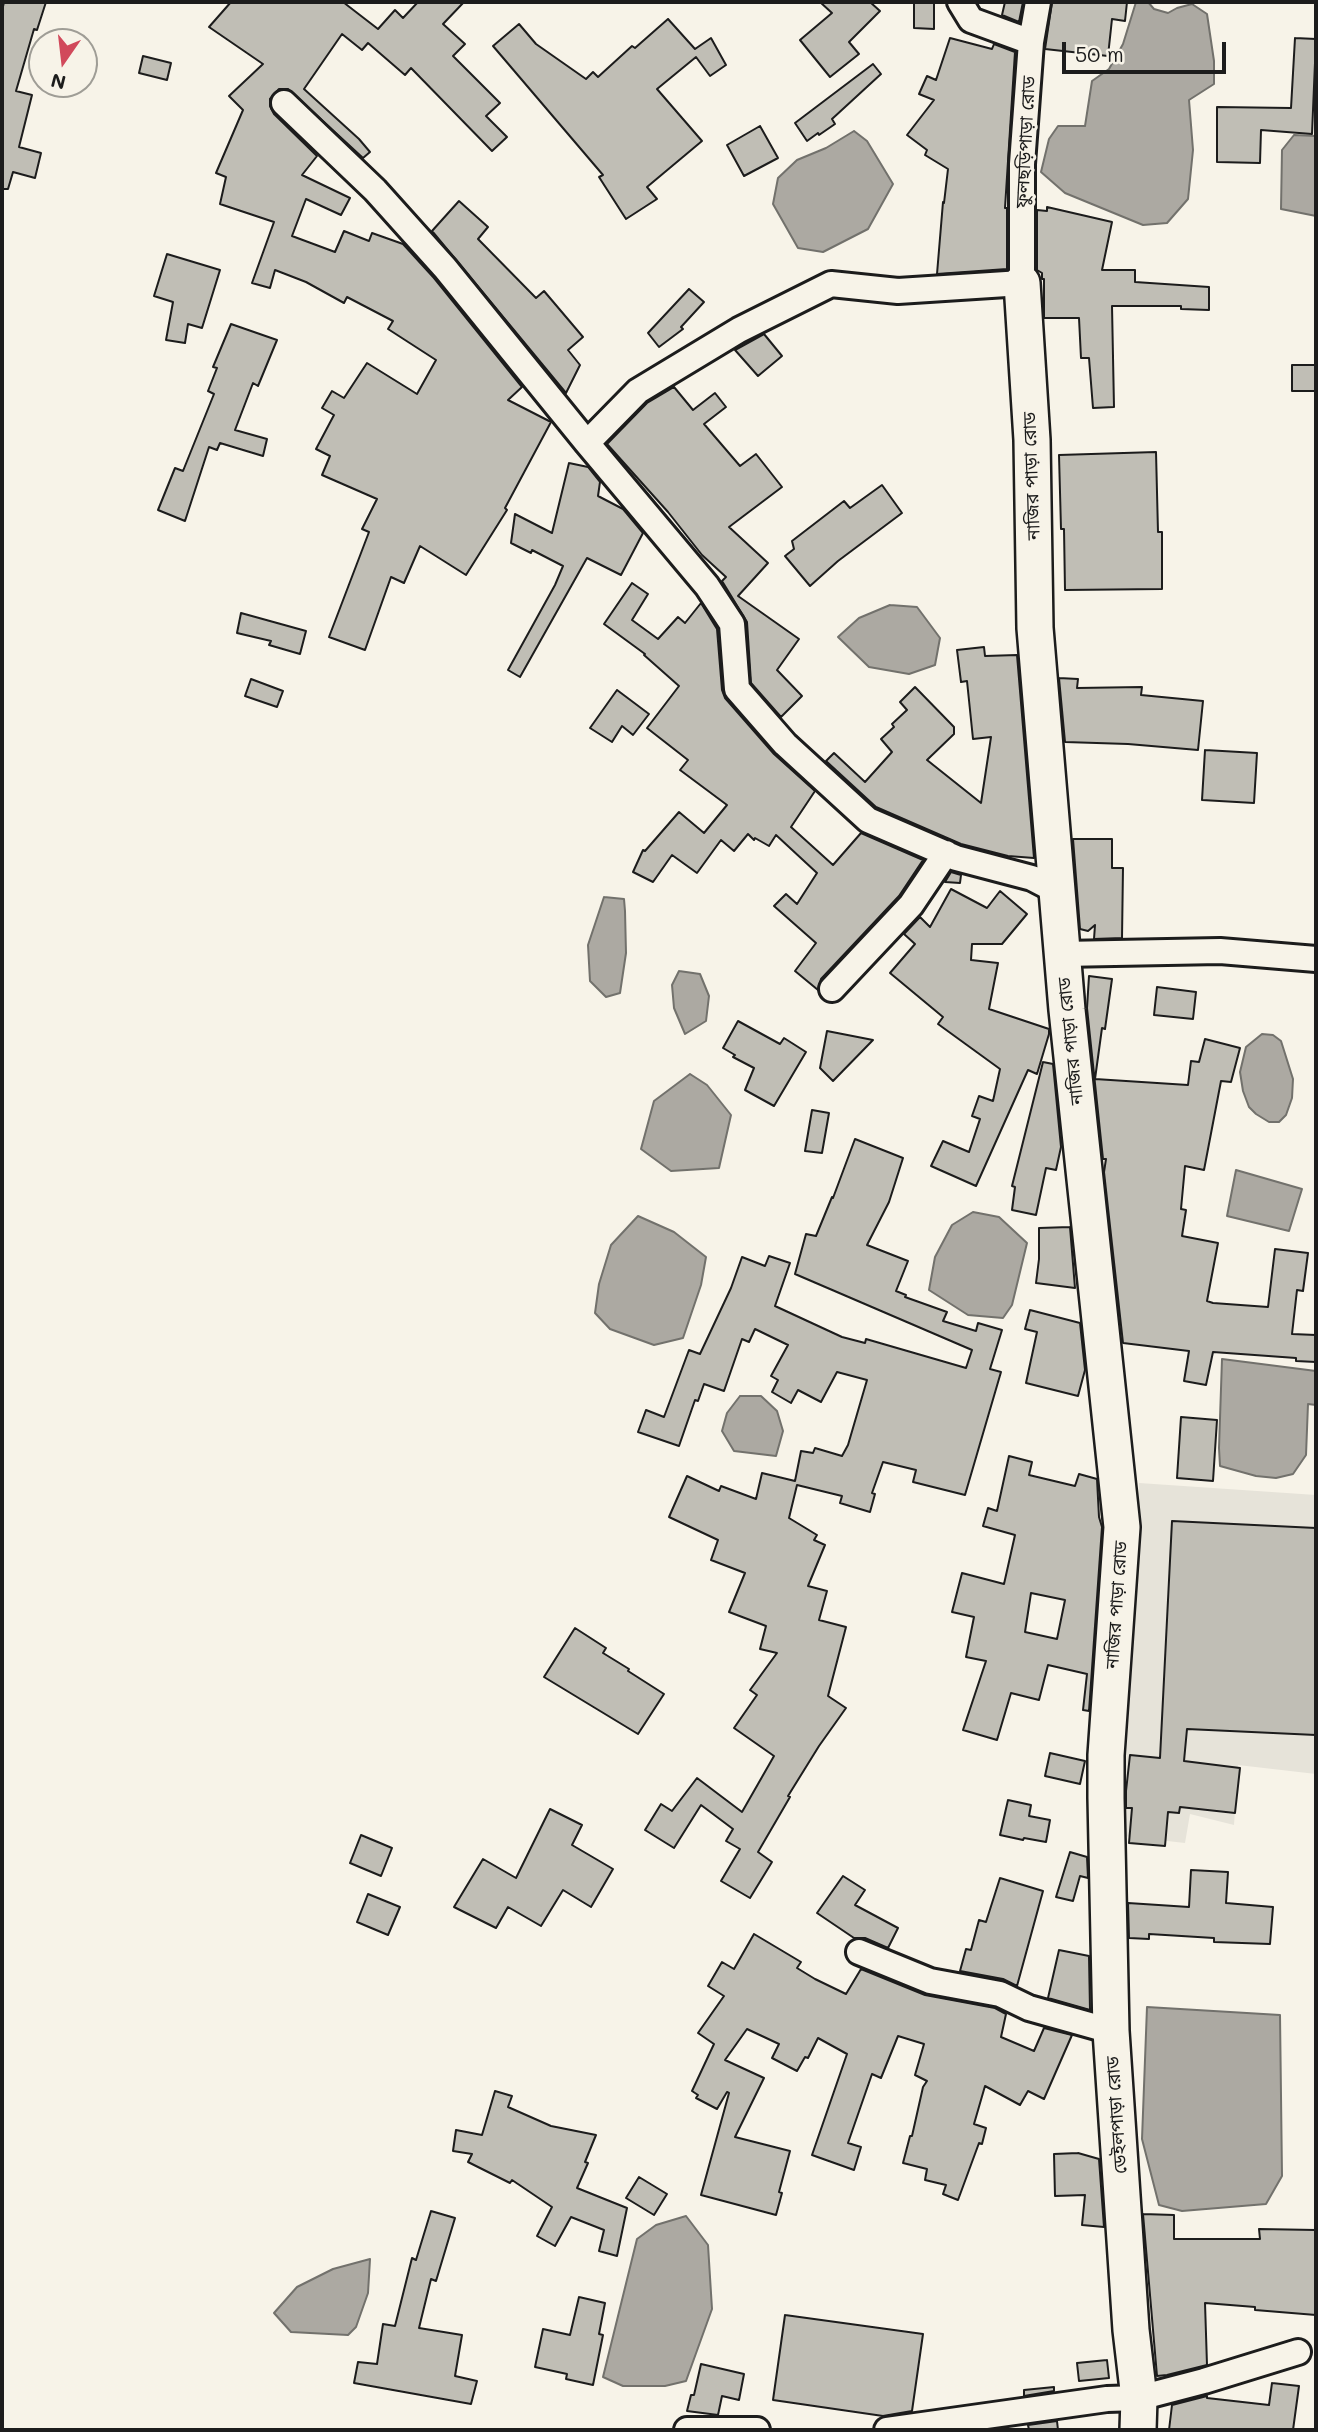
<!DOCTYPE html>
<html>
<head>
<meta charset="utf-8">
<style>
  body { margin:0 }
  #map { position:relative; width:1318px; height:2432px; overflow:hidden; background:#f7f3e8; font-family:Mali,sans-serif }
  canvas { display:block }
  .frame { position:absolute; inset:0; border:4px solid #1c1c1c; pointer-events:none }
  .north { position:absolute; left:28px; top:28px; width:70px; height:70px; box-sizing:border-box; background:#f7f3e8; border:2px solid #9f9d96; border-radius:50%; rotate:194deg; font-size:19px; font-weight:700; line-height:28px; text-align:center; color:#1c1c1c }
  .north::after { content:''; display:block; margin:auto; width:24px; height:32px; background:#d1495b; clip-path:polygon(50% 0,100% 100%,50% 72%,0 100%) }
  .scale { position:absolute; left:1062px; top:42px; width:164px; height:32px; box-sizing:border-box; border:4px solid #1c1c1c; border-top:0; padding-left:9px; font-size:21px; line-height:24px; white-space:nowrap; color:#1c1c1c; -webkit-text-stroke:5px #f7f3e8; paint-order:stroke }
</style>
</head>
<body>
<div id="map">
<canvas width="1318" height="2432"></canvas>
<div class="frame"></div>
<div class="north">N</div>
<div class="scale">50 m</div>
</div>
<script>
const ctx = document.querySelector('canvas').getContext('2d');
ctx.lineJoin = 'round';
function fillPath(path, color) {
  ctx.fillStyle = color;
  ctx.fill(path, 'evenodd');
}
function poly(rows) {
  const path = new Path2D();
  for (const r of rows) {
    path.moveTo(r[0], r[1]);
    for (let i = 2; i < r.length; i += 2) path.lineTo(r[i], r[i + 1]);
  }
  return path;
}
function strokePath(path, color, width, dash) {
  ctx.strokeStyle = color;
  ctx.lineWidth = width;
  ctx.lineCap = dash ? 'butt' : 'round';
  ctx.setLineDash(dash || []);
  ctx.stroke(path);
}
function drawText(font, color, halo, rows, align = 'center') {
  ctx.font = font + ' Mali,"Noto Sans Bengali",sans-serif';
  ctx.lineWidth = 6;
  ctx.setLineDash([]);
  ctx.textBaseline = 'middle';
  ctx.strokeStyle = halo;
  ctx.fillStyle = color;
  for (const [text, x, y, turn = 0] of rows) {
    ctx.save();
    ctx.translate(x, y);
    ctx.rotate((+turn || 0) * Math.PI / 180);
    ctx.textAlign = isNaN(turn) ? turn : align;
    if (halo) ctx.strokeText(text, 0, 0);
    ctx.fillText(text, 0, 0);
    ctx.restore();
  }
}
const built = poly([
  [1139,1483,1316,1495,1316,1774,1238,1765,1234,1825,1190,1814,1185,1843,1123,1836]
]);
const water = poly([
  [1136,2,1148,2,1154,9,1168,13,1177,8,1192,4,1207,14,1214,61,1214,84,1189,100,1193,150,1188,199,1167,223,1143,225,1065,193,1041,172,1049,139,1058,126,1085,126,1092,81,1109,69,1123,44,1136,2],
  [854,131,867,141,893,184,868,229,823,252,798,248,773,204,778,178,797,160,826,148,854,131],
  [1294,135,1316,136,1316,216,1281,209,1282,150,1294,135],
  [890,605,917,607,940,638,935,665,909,674,869,667,838,637,859,618,890,605],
  [604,897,624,899,625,911,626,953,620,993,606,997,590,981,588,945,604,897],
  [679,971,700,974,709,996,706,1021,685,1034,674,1008,672,985,679,971],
  [1262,1034,1273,1035,1281,1041,1293,1079,1292,1098,1286,1115,1279,1122,1269,1122,1256,1114,1249,1107,1243,1091,1240,1072,1246,1047,1262,1034],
  [690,1074,707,1085,731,1115,719,1168,671,1171,641,1149,654,1101,690,1074],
  [1236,1170,1302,1189,1289,1231,1227,1216,1236,1170],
  [973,1212,999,1217,1027,1243,1012,1305,1003,1318,968,1315,929,1290,935,1257,952,1225,973,1212],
  [638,1216,674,1232,706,1257,701,1285,683,1338,654,1345,610,1329,595,1313,599,1284,611,1245,638,1216],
  [1222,1359,1316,1371,1316,1405,1308,1404,1306,1455,1293,1474,1276,1478,1256,1476,1220,1466,1219,1448,1222,1359],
  [740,1396,761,1396,777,1411,783,1431,776,1456,734,1451,722,1431,727,1413,740,1396],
  [1147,2007,1280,2015,1282,2176,1266,2204,1182,2211,1159,2205,1142,2139,1147,2007],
  [686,2216,708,2245,712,2309,686,2381,665,2386,623,2386,603,2377,637,2239,656,2225,686,2216],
  [370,2259,368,2293,356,2327,348,2335,291,2332,274,2313,297,2287,333,2269,370,2259]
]);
const building = poly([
  [4,2,46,2,37,30,34,29,16,91,32,95,19,147,41,153,35,178,13,172,8,189,2,189,2,11,4,2],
  [231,2,343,2,378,29,395,10,403,18,418,2,464,2,443,24,465,44,453,56,500,103,486,116,507,137,492,151,411,68,405,75,368,43,362,50,342,34,304,89,359,139,370,152,363,158,288,89,279,89,270,99,270,106,274,114,317,156,302,175,350,198,341,215,306,199,292,236,335,252,344,231,369,241,372,233,403,244,434,278,522,387,508,400,551,422,505,508,507,510,466,575,420,546,404,583,391,577,365,650,329,637,369,532,362,529,377,499,322,475,330,456,316,449,334,415,322,408,332,391,344,398,367,363,417,394,436,360,388,329,393,321,347,297,344,303,306,282,275,270,270,288,252,283,274,222,220,204,226,177,216,173,243,110,229,96,263,64,209,27,231,2],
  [820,2,870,2,880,11,849,42,859,54,830,77,800,40,832,13,820,2],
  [914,2,934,2,934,29,914,28,914,2],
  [1005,2,1023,2,1019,22,1002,15,1005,2],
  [1052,2,1127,2,1125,21,1112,19,1108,56,1045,49,1052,2],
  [668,19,695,49,711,38,726,65,710,76,696,57,657,89,702,141,647,187,657,199,626,219,599,177,603,175,493,46,519,24,536,44,586,79,593,72,598,77,632,46,635,48,668,19],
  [950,38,992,49,994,44,1015,52,1005,208,1007,208,1007,269,937,274,943,202,944,203,948,169,925,155,927,150,907,135,934,100,919,94,927,76,936,80,950,38],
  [1295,38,1316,39,1312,134,1261,130,1260,163,1217,162,1217,107,1291,108,1295,38],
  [143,56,171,63,167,80,139,73,143,56],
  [873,64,881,74,832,119,835,124,819,135,818,133,807,141,795,123,873,64],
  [760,126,778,158,744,176,727,145,760,126],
  [459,201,488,227,478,239,536,298,544,291,583,337,568,350,580,365,566,393,432,231,459,201],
  [1047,207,1112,222,1102,270,1135,270,1135,282,1209,287,1209,310,1181,309,1181,306,1112,306,1114,407,1093,408,1089,358,1081,358,1079,318,1044,318,1044,279,1042,279,1042,273,1037,270,1037,210,1047,211,1047,207],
  [167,254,220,270,202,328,188,324,185,343,166,340,173,302,154,296,167,254],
  [689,289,704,302,681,327,683,329,659,347,648,333,689,289],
  [231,324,277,340,258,386,253,383,235,430,267,439,263,456,220,443,217,450,209,447,185,521,158,510,175,468,183,471,214,394,208,391,217,368,213,367,231,324],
  [764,334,782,356,758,376,735,350,764,334],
  [1292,365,1316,365,1316,391,1292,391,1292,365],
  [674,387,693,410,715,393,726,407,704,424,740,466,756,454,782,487,729,527,768,563,738,596,799,639,777,670,802,696,781,717,751,683,747,622,722,581,726,577,702,555,668,512,607,444,647,403,674,387],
  [1156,452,1158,532,1162,532,1162,589,1065,590,1064,529,1061,529,1059,455,1156,452],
  [569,463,588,467,600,482,598,496,623,509,643,533,621,575,587,558,520,677,508,670,555,585,563,566,532,550,531,553,511,543,515,514,552,533,569,463],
  [882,485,902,513,838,561,810,586,785,556,794,549,792,541,844,501,850,508,882,485],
  [632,583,648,594,632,620,658,639,678,617,685,623,701,603,717,629,722,690,725,698,774,754,815,791,791,827,833,865,861,833,923,860,899,896,821,979,818,990,795,971,816,943,774,906,786,894,797,904,817,873,776,835,769,846,755,838,754,840,748,834,734,851,721,840,697,873,672,855,653,882,633,872,643,850,645,851,679,812,704,833,727,805,680,770,688,760,647,728,679,686,644,655,645,654,604,624,632,583],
  [241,613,306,631,300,654,269,645,271,641,237,633,241,613],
  [984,647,985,656,1017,655,1034,858,1008,856,961,844,876,807,826,761,834,753,865,782,892,752,881,739,894,727,892,724,907,710,900,702,915,687,954,727,954,734,927,760,981,803,991,737,973,739,967,681,961,682,957,650,984,647],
  [1059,678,1078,679,1077,688,1142,687,1141,695,1203,701,1198,750,1128,744,1065,742,1059,678],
  [251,679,283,691,277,707,245,696,251,679],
  [617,690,649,714,633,735,622,726,612,742,590,728,617,690],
  [1205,750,1257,753,1254,803,1202,800,1205,750],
  [1073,839,1112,839,1112,868,1123,868,1122,938,1094,939,1095,925,1088,931,1080,929,1073,839],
  [951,872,961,875,960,883,945,882,951,872],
  [951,889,987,908,1000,891,1027,914,1002,944,972,944,971,960,998,963,989,1009,1049,1029,1049,1034,1037,1074,1028,1070,976,1186,931,1166,943,1141,969,1152,980,1119,972,1116,979,1096,993,1101,1000,1069,938,1024,943,1017,890,973,915,944,904,934,920,917,930,927,951,889],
  [1089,976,1112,979,1105,1029,1102,1028,1095,1079,1188,1085,1191,1061,1199,1062,1205,1039,1240,1048,1231,1082,1221,1081,1204,1170,1185,1166,1181,1209,1186,1210,1182,1236,1218,1243,1207,1301,1213,1303,1268,1307,1275,1249,1308,1253,1303,1291,1297,1290,1292,1334,1316,1335,1316,1362,1296,1361,1296,1358,1213,1352,1206,1385,1184,1381,1189,1351,1123,1343,1104,1172,1106,1159,1103,1159,1087,1008,1089,976],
  [1157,987,1196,992,1193,1019,1154,1015,1157,987],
  [738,1021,780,1044,784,1038,806,1052,774,1106,745,1090,754,1068,733,1057,735,1055,723,1048,738,1021],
  [827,1031,873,1040,833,1081,820,1068,827,1031],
  [1043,1062,1053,1064,1061,1147,1056,1170,1046,1168,1036,1215,1012,1210,1015,1187,1012,1186,1043,1062],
  [812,1110,829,1113,822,1153,805,1151,812,1110],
  [855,1139,903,1158,889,1202,867,1245,908,1261,896,1291,906,1295,905,1297,947,1312,943,1321,976,1331,978,1323,1002,1330,990,1369,1001,1372,965,1495,913,1482,916,1470,883,1462,872,1493,875,1494,870,1512,840,1503,842,1496,797,1485,789,1518,817,1535,814,1540,825,1545,808,1586,827,1591,819,1620,846,1627,828,1696,846,1708,819,1746,788,1796,790,1797,758,1852,772,1862,750,1898,721,1881,740,1849,726,1841,733,1829,701,1805,674,1848,645,1830,661,1804,672,1811,697,1778,742,1812,774,1756,734,1728,757,1695,750,1690,777,1653,760,1649,766,1626,729,1612,745,1573,711,1560,718,1540,669,1517,687,1476,719,1491,721,1486,756,1499,762,1473,795,1481,801,1451,813,1453,815,1448,842,1456,848,1445,867,1380,837,1372,821,1402,798,1390,791,1403,772,1392,778,1380,771,1376,788,1345,755,1329,749,1342,742,1339,724,1391,704,1384,698,1401,695,1400,679,1446,638,1432,646,1410,664,1417,689,1350,700,1354,731,1288,742,1257,765,1266,769,1256,790,1263,775,1306,842,1337,865,1343,866,1339,966,1368,972,1350,795,1274,806,1234,816,1236,832,1197,833,1198,855,1139],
  [1070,1227,1075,1288,1036,1283,1039,1259,1039,1228,1070,1227],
  [1030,1310,1080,1323,1085,1370,1078,1396,1026,1383,1037,1332,1025,1329,1030,1310],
  [1181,1417,1217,1420,1213,1481,1177,1478,1181,1417],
  [1009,1456,1032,1462,1029,1475,1075,1486,1079,1474,1097,1479,1099,1517,1102,1527,1089,1711,1083,1710,1087,1674,1048,1665,1039,1700,1011,1693,997,1740,963,1730,986,1661,966,1657,974,1617,952,1612,962,1573,1004,1584,1015,1535,983,1526,988,1508,997,1511,1009,1456],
  [1031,1593,1065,1600,1057,1639,1025,1632,1031,1593],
  [1172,1521,1316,1528,1316,1735,1187,1729,1184,1761,1240,1768,1235,1813,1180,1807,1179,1813,1168,1812,1165,1846,1129,1843,1132,1808,1126,1808,1126,1791,1130,1755,1160,1758,1172,1521],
  [575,1628,606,1648,603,1653,629,1669,628,1671,664,1694,638,1734,544,1677,575,1628],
  [1050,1753,1085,1761,1080,1784,1045,1776,1050,1753],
  [1008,1800,1031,1805,1029,1816,1050,1820,1046,1842,1024,1838,1023,1840,1000,1835,1008,1800],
  [550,1809,582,1825,572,1845,613,1869,591,1907,563,1890,541,1926,508,1907,496,1928,454,1907,483,1859,516,1878,550,1809],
  [361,1835,392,1848,381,1876,350,1863,361,1835],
  [1070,1852,1087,1857,1088,1878,1080,1876,1073,1901,1056,1897,1070,1852],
  [1191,1870,1228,1872,1226,1903,1273,1907,1270,1944,1214,1942,1214,1938,1149,1934,1149,1939,1129,1938,1128,1903,1189,1907,1191,1870],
  [843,1876,865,1890,855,1905,898,1928,888,1948,865,1938,854,1938,817,1913,843,1876],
  [1000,1878,1043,1891,1017,1986,1003,1979,960,1971,966,1949,971,1950,979,1920,986,1922,1000,1878],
  [368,1894,400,1907,388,1935,357,1922,368,1894],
  [754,1934,801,1962,797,1968,815,1979,846,1994,861,1969,925,1995,995,2008,1006,2014,1001,2037,1034,2051,1044,2028,1072,2035,1044,2099,1028,2091,1020,2105,985,2086,974,2124,986,2128,982,2144,979,2143,958,2200,943,2194,946,2185,925,2180,927,2169,903,2163,910,2136,912,2136,923,2087,927,2081,915,2075,924,2044,898,2036,881,2078,872,2074,848,2143,861,2147,854,2170,812,2155,847,2054,818,2038,808,2058,805,2057,797,2071,772,2058,779,2044,747,2029,725,2060,764,2078,735,2137,790,2151,779,2192,782,2193,776,2215,701,2195,729,2093,727,2092,717,2109,696,2098,698,2095,692,2091,714,2044,698,2033,724,1996,708,1986,722,1962,734,1969,754,1934],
  [1059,1950,1089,1956,1090,2010,1048,1998,1059,1950],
  [495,2091,512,2096,508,2107,551,2126,596,2135,585,2162,588,2163,577,2188,627,2208,617,2256,599,2251,604,2230,571,2217,555,2246,537,2236,552,2207,512,2180,510,2183,468,2162,472,2154,453,2151,456,2130,482,2135,495,2091],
  [1078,2153,1099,2159,1104,2227,1082,2225,1085,2195,1055,2196,1054,2154,1078,2153],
  [639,2177,667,2194,654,2215,626,2198,639,2177],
  [431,2211,455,2218,436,2281,431,2279,419,2328,462,2335,455,2376,477,2381,471,2404,354,2383,358,2362,377,2364,383,2324,395,2326,412,2258,416,2260,431,2211],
  [1143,2214,1174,2215,1174,2239,1260,2239,1259,2229,1316,2230,1316,2315,1255,2310,1255,2307,1205,2303,1207,2365,1167,2375,1157,2376,1143,2214],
  [579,2297,605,2303,599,2334,603,2335,593,2385,566,2379,567,2374,535,2367,543,2329,570,2335,579,2297],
  [785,2315,923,2334,912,2411,883,2416,773,2400,785,2315],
  [1107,2360,1109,2378,1079,2381,1077,2363,1107,2360],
  [701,2364,744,2374,739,2400,722,2396,718,2415,687,2411,691,2395,694,2395,701,2364],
  [1272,2383,1299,2386,1293,2430,1169,2430,1172,2405,1207,2396,1207,2398,1269,2405,1272,2383],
  [1054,2387,1054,2391,1024,2396,1024,2390,1054,2387],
  [1057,2421,1058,2430,1029,2430,1028,2425,1057,2421]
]);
const minor = poly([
  [960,2,971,20,1031,42],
  [284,103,375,190,445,268,587,443,707,586,732,624,737,689,785,744,868,820,956,858,1032,878,1057,891],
  [587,443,638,391,739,330,831,284,898,291,1022,283,1022,164,1031,42,1038,2],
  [1062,954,1220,951,1316,959],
  [832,989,911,905,946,853],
  [859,1952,930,1981,1000,1994,1029,2008,1111,2031],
  [687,2430,757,2430],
  [887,2430,1107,2399,1139,2398,1204,2381,1298,2352]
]);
const secondary = poly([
  [1022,283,1032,440,1035,628,1067,1010,1122,1527,1106,1755,1106,1798,1111,2031,1131,2330,1139,2398,1138,2430]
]);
const streetNames = [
  ["ফুলছড়িপাড়া রোড",1026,142,-87],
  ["নাজির পাড়া রোড",1032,476,-92],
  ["নাজির পাড়া রোড",1071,1041,-96],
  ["নাজির পাড়া রোড",1117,1605,-86],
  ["ডেইলপাড়া রোড",1117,2115,-94]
];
fillPath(built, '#e6e3d9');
fillPath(water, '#aca9a2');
strokePath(water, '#72716c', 2);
fillPath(building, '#c0beb5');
strokePath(building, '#1c1c1c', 2);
strokePath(minor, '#1c1c1c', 30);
strokePath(secondary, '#1c1c1c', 40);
strokePath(minor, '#f7f3e8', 24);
strokePath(secondary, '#f7f3e8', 35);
drawText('18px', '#1c1c1c', '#f7f3e8', streetNames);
</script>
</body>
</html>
